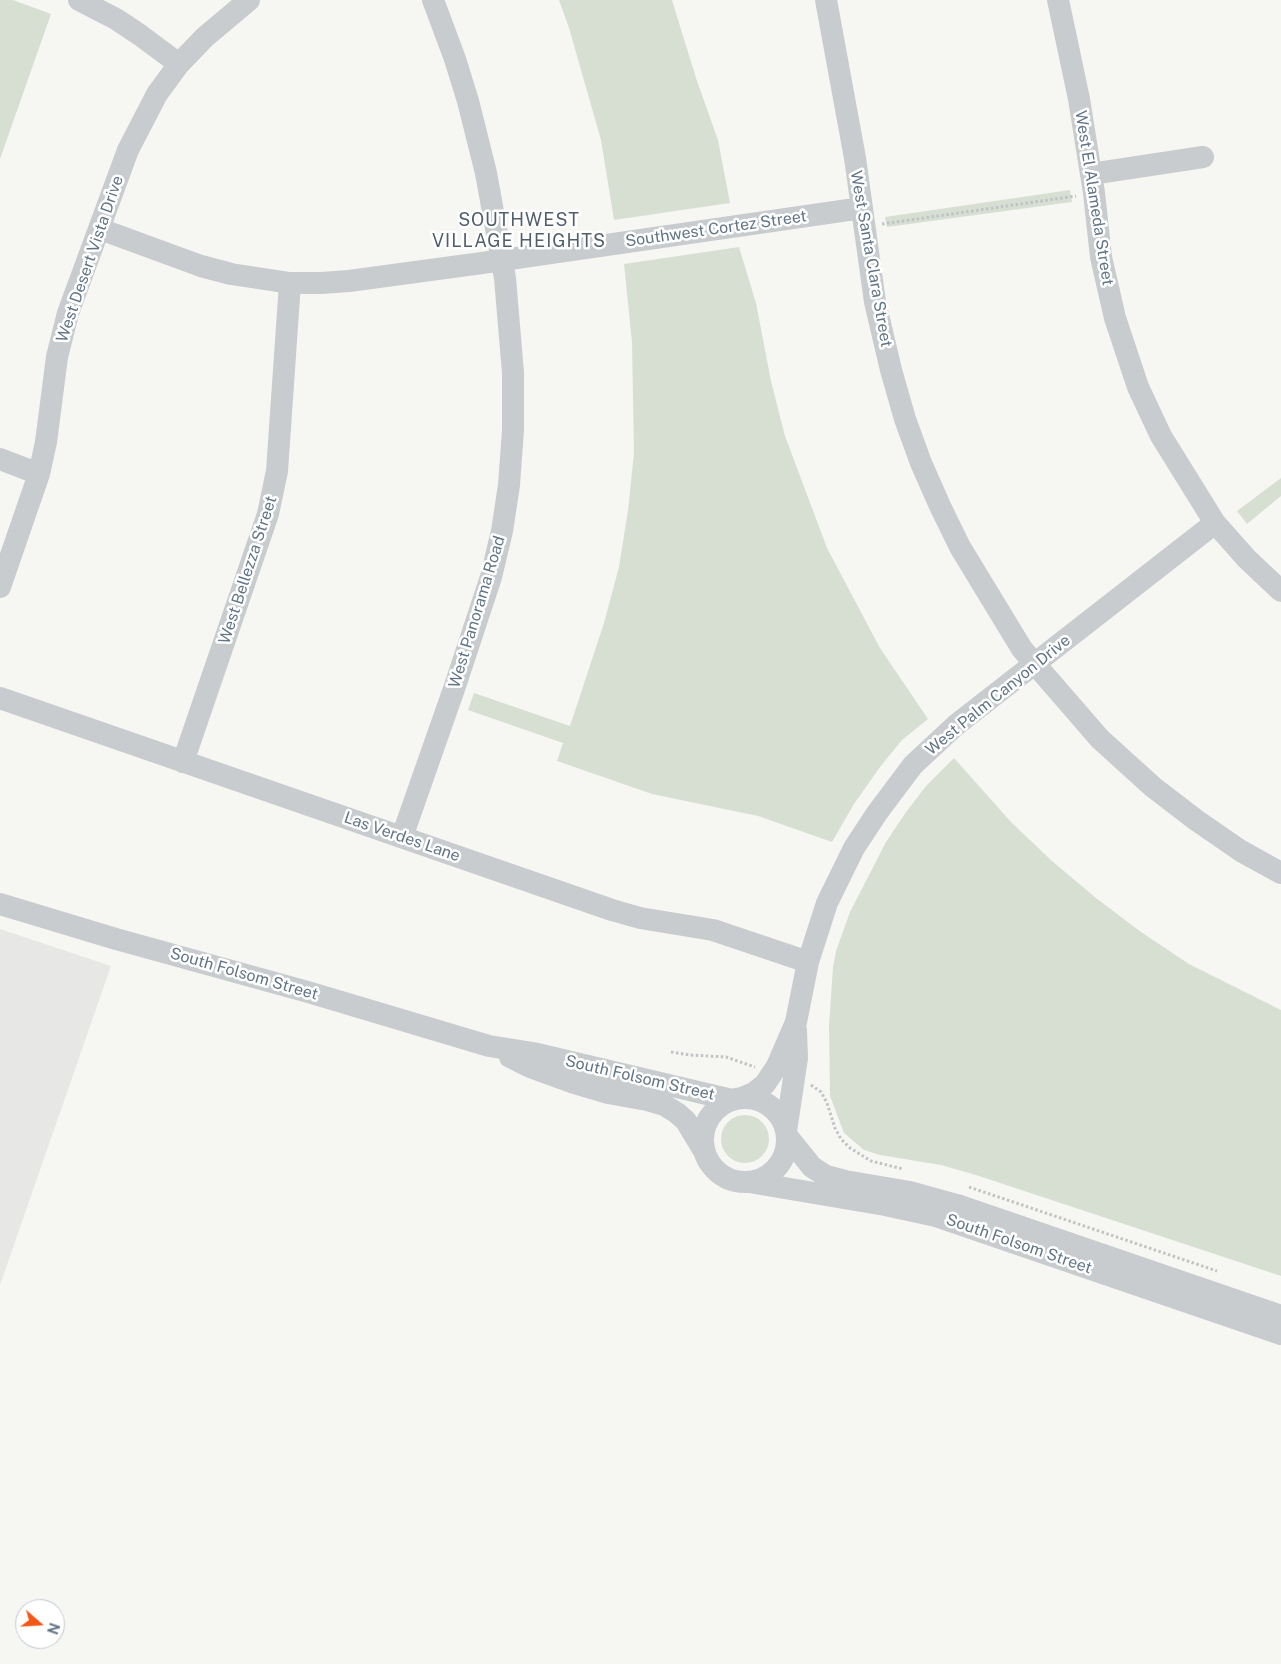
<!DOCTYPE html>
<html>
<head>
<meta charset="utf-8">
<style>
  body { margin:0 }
  #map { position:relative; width:1281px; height:1664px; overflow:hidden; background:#f6f7f3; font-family:"Public Sans",sans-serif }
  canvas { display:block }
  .north { position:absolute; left:15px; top:1599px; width:50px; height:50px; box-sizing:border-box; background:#fff; border:1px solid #c0c8cf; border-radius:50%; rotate:109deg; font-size:14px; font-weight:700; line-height:20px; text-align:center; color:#627587 }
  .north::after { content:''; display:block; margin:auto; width:18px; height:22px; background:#f45615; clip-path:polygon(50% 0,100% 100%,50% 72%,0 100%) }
</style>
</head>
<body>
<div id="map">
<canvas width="1281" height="1664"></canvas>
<div class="north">N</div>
</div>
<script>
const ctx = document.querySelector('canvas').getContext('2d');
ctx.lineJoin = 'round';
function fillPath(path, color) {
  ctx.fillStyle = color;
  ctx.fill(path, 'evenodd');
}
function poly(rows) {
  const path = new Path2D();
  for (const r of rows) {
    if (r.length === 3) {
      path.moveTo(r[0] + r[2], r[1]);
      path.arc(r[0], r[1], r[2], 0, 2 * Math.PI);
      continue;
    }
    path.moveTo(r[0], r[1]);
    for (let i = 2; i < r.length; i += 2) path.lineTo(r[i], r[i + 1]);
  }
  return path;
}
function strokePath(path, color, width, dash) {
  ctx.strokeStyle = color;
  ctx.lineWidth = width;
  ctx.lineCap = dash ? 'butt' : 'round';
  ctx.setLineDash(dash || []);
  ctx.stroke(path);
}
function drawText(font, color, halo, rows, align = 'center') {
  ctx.font = font + ' "Public Sans",sans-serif';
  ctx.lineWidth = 5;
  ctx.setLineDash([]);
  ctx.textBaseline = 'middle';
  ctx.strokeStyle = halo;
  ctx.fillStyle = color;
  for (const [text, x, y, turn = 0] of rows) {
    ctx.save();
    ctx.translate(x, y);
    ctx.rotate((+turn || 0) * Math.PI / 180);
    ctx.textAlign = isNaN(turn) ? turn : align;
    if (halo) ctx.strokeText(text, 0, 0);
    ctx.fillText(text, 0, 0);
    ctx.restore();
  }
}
const built = poly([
  [0,929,111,966,0,1285]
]);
const green = poly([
  [0,0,13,0,51,14,0,159],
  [559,0,672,0,696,78,718,140,730,203,614,220,601,140,569,28],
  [1070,190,1072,202,887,227,885,217],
  [739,247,756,303,771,381,785,436,827,548,880,648,928,719,902,740,880,767,854,804,832,842,758,816,652,794,557,761,563,743,468,710,474,693,570,726,604,623,619,567,628,510,634,453,632,342,624,264],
  [1281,478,1281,496,1247,524,1237,511],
  [954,758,1011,822,1052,861,1096,898,1141,932,1189,964,1281,1010,1281,1276,976,1175,941,1165,880,1155,864,1150,844,1133,830,1096,829,1026,833,967,836,951,850,912,886,842,906,812,926,786],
  [745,1139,24]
]);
const path = poly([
  [882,224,1076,196],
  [671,1052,690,1055,726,1057,755,1067],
  [811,1085,821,1092,827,1103,835,1128,841,1139,850,1148,871,1161,903,1169],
  [969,1187,1217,1271]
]);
const minor = poly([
  [79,0,116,19,140,35,179,64],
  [826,0,855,158,875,302,891,370,905,419,921,463,940,506,960,547,1022,649,1100,739,1153,787,1196,820,1241,851,1281,873],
  [1058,0,1079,99,1094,193,1101,257,1115,318,1138,387,1161,436,1215,523,1247,559,1281,591],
  [1091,174,1203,157],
  [100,229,201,266,231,274,290,283,321,283,349,281,482,263,862,208],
  [0,459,39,474],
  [0,587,39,474,46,442,57,357,68,313,128,150,157,94,179,64,205,37,249,0],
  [0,698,612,910,640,918,713,930,808,962],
  [183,762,268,514,277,471,290,283],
  [402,837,455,686,491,577,502,531,509,485,513,430,513,373,505,278,486,173,468,101,455,59,433,0],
  [0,904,116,939,308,992,489,1046,533,1053,732,1100],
  [510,1057,530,1067,574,1083,608,1093,647,1100,664,1105,677,1113,686,1121,704,1151],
  [742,1098,754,1093,765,1084,777,1066,796,1022,808,962,827,903,854,848,877,813,913,765,956,725,1215,523],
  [745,1140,42],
  [786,1131,797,1058,796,1030],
  [787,1136,812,1167,826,1176,845,1181,910,1192,957,1205,1281,1316],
  [749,1182,885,1205,936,1216,1281,1334]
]);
const streetNames = [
  ["West El Alameda Street",1094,198,81],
  ["Southwest Cortez Street",716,229,-8],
  ["West Desert Vista Drive",90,259,-71],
  ["West Santa Clara Street",871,259,80],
  ["West Bellezza Street",248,570,-72],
  ["West Panorama Road",477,612,-73],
  ["West Palm Canyon Drive",998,695,-39],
  ["Las Verdes Lane",402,837,19],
  ["South Folsom Street",244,974,16],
  ["South Folsom Street",640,1078,13],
  ["South Folsom Street",1019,1244,19]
];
const neighbourhoodNames = [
  ["SOUTHWEST",519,220],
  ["VILLAGE HEIGHTS",519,241]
];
fillPath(built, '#e7e8e6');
fillPath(green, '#d7dfd3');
strokePath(path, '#c1c3c5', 3, [2.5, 2.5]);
strokePath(minor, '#c8cccf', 22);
drawText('16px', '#627587', '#fff', streetNames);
ctx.letterSpacing = '1px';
drawText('18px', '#515e6b', '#fff', neighbourhoodNames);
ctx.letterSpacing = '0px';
</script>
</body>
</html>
